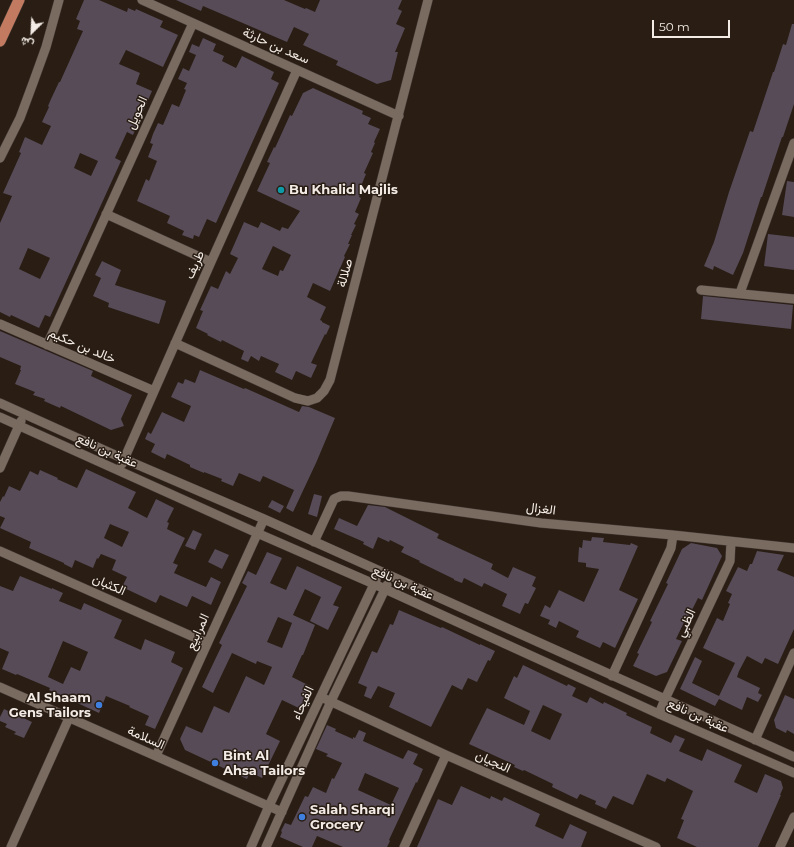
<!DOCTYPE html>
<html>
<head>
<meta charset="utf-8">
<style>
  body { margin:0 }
  #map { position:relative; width:794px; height:847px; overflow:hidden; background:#291d14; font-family:Montserrat,Vazirmatn,sans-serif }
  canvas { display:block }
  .north { position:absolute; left:12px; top:12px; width:40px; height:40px; -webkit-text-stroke:3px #291d14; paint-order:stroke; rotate:204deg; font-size:11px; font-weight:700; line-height:16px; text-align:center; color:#f3ebe5 }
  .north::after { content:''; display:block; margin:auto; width:14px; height:18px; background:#f3ebe5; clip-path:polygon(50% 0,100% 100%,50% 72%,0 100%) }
  .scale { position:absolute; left:652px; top:20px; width:78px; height:18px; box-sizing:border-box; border:2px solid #f3ebe5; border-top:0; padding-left:5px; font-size:12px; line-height:14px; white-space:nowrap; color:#f3ebe5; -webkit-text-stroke:3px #291d14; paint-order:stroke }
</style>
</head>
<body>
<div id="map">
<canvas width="794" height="847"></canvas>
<div class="north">ش</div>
<div class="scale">50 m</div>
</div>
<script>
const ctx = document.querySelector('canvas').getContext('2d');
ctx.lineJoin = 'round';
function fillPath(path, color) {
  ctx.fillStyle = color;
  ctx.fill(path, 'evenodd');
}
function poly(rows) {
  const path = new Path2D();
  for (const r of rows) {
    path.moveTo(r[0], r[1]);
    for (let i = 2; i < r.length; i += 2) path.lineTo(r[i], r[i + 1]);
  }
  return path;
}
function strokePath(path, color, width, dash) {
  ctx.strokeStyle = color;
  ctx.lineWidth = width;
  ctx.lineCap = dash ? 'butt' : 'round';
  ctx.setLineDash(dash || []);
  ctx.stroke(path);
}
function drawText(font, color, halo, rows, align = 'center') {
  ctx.font = font + ' Montserrat,Vazirmatn,sans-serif';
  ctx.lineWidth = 3;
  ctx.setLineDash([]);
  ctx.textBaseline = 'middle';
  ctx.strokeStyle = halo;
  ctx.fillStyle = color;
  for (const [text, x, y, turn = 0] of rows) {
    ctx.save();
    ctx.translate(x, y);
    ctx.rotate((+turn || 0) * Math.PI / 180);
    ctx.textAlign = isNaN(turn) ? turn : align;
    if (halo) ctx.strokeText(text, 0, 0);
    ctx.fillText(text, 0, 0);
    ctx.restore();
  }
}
const building = poly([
  [84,0,99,0,127,12,128,8,135,11,136,9,163,21,160,27,178,35,163,67,126,50,119,64,140,73,136,84,152,91,133,135,127,132,115,158,121,161,50,317,45,315,39,328,11,315,10,317,0,312,0,223,12,196,3,193,21,153,19,152,25,137,42,145,51,126,42,122,49,107,48,106,51,99,59,82,60,82,83,31,77,29,80,21,76,19],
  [80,153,98,161,91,176,74,168],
  [28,248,50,258,40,279,19,269],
  [176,0,284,0,305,9,306,8,315,12,320,0,402,0,398,9,402,11,396,24,405,28,395,52,398,52,391,80,377,84,336,65,338,61,303,45,309,34,294,27,287,42,203,6,201,11],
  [792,24,794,24,794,104,783,137,782,137,762,197,761,197,743,253,733,275,714,266,713,270,704,266,714,242,729,192,750,131,753,132,773,72,774,72,783,44,786,45],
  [203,38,216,44,213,51,224,56,222,61,236,68,242,56,274,72,271,79,279,83,216,223,207,219,199,237,194,235,193,239,182,235,184,231,167,223,170,216,137,201,146,179,149,181,157,161,148,157,153,144,150,143,153,134,158,123,163,125,172,104,179,107,186,90,184,89,187,83,178,79,183,68,189,71,196,55,189,52,192,44,199,47],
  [313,88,363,111,362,114,371,118,368,124,380,129,374,142,375,143,371,152,373,153,364,173,366,174,361,186,364,188,359,197,361,198,355,212,359,214,354,224,356,225,351,235,352,235,348,244,350,244,344,256,345,257,330,291,313,283,307,297,326,307,320,320,322,321,322,322,330,326,326,335,325,334,311,363,317,365,311,378,296,371,292,380,275,372,279,364,261,356,259,361,251,356,248,362,241,359,244,351,222,340,221,342,207,335,208,334,196,328,203,311,200,310,211,286,218,289,226,271,230,274,238,258,230,254,244,222,258,228,261,222,280,231,282,227,288,229,300,211,257,191,270,163,267,162,274,147,275,148,290,115,292,116,303,93],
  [273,246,291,255,283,271,280,270,278,276,262,269],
  [787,181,794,182,794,217,782,215],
  [768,234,794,237,794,270,764,266],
  [102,261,121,270,115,285,166,301,159,324,108,307,109,303,93,296,101,278,95,275],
  [703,296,793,305,791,329,701,319],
  [0,331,93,371,91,376,132,395,121,419,124,426,111,430,61,406,60,408,44,401,45,399,33,395,35,392,15,384,21,370,20,370,21,366,0,357],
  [200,370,244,389,245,388,299,412,302,406,309,407,335,418,316,463,293,512,286,508,294,490,263,476,260,482,239,473,233,486,221,481,222,479,204,472,204,473,190,467,190,465,167,454,165,459,151,452,155,444,145,439,148,432,151,434,162,412,184,422,191,406,171,397,178,382,183,384,185,379,195,383],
  [86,469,136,492,128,508,147,518,156,499,174,508,167,522,169,523,167,529,185,538,173,563,178,565,174,573,206,587,211,577,221,582,211,605,192,596,187,607,160,595,156,603,122,587,127,577,112,570,116,560,101,554,98,559,97,558,93,568,75,560,72,568,64,564,64,563,29,548,31,542,0,528,5,518,0,516,0,502,3,496,4,497,9,486,20,491,30,471,38,475,40,470,58,478,57,479,77,488],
  [110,524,129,532,122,547,104,538],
  [314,494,322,496,317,517,308,514],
  [272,500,284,506,280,513,268,507],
  [368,505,385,507,439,534,437,538,493,564,491,569,508,578,513,567,536,577,532,586,536,588,528,604,525,603,520,614,502,606,507,594,484,583,482,587,464,578,462,583,454,580,454,579,419,562,420,561,401,552,404,547,390,540,389,542,378,537,373,549,363,544,364,542,334,529,339,518,357,526],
  [193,530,202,534,195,550,185,546],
  [592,537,604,538,603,542,630,545,631,543,638,546,619,590,638,599,615,648,603,642,600,648,576,637,579,631,559,621,556,628,548,624,550,620,540,616,545,605,550,608,559,590,584,602,599,569,586,567,586,563,578,562,579,547,582,548,583,540,591,541],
  [691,543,717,548,722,556,702,600,698,598,689,616,687,616,676,639,682,641,667,672,656,676,633,666,639,654,637,653,652,622,650,621,668,584,666,583,682,549],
  [215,549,229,555,222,569,208,562],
  [757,551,784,555,777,570,794,577,794,629,778,664,765,658,762,664,747,656,739,671,737,677,760,688,758,693,762,695,758,702,747,697,742,710,719,699,715,706,680,689,695,657,702,661,692,683,719,696,735,663,703,648,717,618,723,621,730,604,728,603,732,594,726,591,738,567,747,571,750,564,752,564],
  [267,552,282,558,270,583,286,590,297,566,342,587,333,605,339,607,328,630,310,621,321,597,305,589,293,615,315,625,303,655,302,655,292,677,314,688,303,710,282,700,266,734,280,741,262,778,250,772,247,779,185,750,180,739,186,726,202,733,214,706,229,713,246,676,264,685,272,667,257,661,256,664,232,653,213,693,202,687,222,645,219,643,247,586,242,583,248,571,256,575],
  [278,617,292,623,282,648,267,642],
  [20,576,52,589,52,588,63,593,59,601,81,610,84,603,122,620,114,638,141,650,145,639,175,652,171,662,183,668,155,729,145,725,149,716,129,707,130,706,106,696,99,713,49,690,50,688,17,674,16,675,2,669,9,652,0,648,0,586,13,591],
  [63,641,88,652,80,671,71,667,63,684,48,677],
  [399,610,441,628,442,627,480,645,480,644,495,651,490,661,488,660,477,682,468,678,462,690,452,685,431,727,389,707,395,693,378,686,371,699,364,696,367,687,358,683,372,651,377,653,390,624,393,625],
  [523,665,567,686,568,684,576,688,572,696,587,703,590,697,603,704,604,702,627,713,626,715,652,727,650,733,671,743,675,735,685,739,679,751,702,761,707,749,742,765,734,782,757,793,765,774,781,781,783,788,780,795,781,795,758,847,697,847,677,838,684,820,681,819,693,791,667,778,665,782,647,774,633,805,613,796,606,809,595,804,596,801,580,794,577,799,552,787,553,784,524,770,523,771,514,767,515,765,469,744,487,708,524,725,530,711,504,698,514,676,517,678],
  [543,705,562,714,550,740,531,731],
  [785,695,794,699,794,734,787,730,786,733,776,728,774,720],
  [4,709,32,722,24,738,14,734,16,732,5,727,7,724,0,721,0,717],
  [327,725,336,729,335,731,353,739,353,737,355,738,359,730,366,733,363,741,403,759,408,750,418,754,413,764,423,769,417,783,416,782,389,840,390,841,387,847,343,847,317,836,312,847,303,847,280,837,282,832,281,831,285,823,291,825,305,796,308,797,313,787,326,793,332,778,334,779,342,763,326,756,328,754,316,749],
  [365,773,399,788,391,805,358,790],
  [461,786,490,799,491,796,502,801,504,797,540,814,535,826,563,839,570,824,587,832,581,847,417,847,438,799,452,805]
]);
const minor = poly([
  [142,0,399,116],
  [0,158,20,118,33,83,46,47,59,0],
  [106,214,211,262],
  [701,290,794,299],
  [740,293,794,143],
  [0,324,154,391],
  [175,343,295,398,308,401,317,398,324,391,330,380,428,0],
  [47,345,193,23],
  [0,403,124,459,264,519,794,757],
  [0,417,257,533,374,584,659,714,794,773],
  [122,464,211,262,297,70],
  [0,468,21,421],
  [314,542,334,499,341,496,348,496,541,523,673,535,794,548],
  [0,551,207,643],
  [612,676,671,548,673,535],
  [0,687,282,812],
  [321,697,446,755,656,847],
  [659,714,665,699,730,561,731,542],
  [755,740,794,653],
  [156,756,264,519],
  [11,847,69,718],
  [251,847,269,806,376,580],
  [266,847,332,699,387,585],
  [404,847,446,755],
  [780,847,794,817]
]);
const primary = poly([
  [0,41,19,0]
]);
const markers = [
  [281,190,4,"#0f9aa8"],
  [99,705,4,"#3f7fe0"],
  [215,763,4,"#3f7fe0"],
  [302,817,4,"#3f7fe0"]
];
const streetNames = [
  ["سعد بن حارثة",276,46,24],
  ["الحويل",137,113,-66],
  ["طريف",195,265,-66],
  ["صلالة",345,273,-75],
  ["خالد بن حكيم",82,346,23],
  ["عقبة بن نافع",107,451,24],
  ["الغزال",541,509,7],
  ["عقبة بن نافع",403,583,24],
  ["الكثبان",109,585,24],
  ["الظبي",686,623,-65],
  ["المرابيع",198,632,-66],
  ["الفيحاء",303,703,-65],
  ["عقبة بن نافع",698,716,24],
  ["السلامة",146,738,24],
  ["النجيان",493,762,24]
];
const poiNames = [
  ["Bu Khalid Majlis",289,190],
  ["Al Shaam",91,698,"right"],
  ["Gens Tailors",91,713,"right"],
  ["Bint Al",223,756],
  ["Ahsa Tailors",223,771],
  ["Salah Sharqi",310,810],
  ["Grocery",310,825]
];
fillPath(building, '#574b57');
strokePath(minor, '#433934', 10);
strokePath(primary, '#433934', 12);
strokePath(minor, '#796b60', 9);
strokePath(primary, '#c27b61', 11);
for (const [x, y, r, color] of markers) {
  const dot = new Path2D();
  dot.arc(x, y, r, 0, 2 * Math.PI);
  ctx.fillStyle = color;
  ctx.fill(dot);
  strokePath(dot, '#291d14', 1.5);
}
drawText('13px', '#f3ebe5', '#291d14', streetNames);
drawText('bold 13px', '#f3ebe5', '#291d14', poiNames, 'left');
</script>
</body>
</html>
